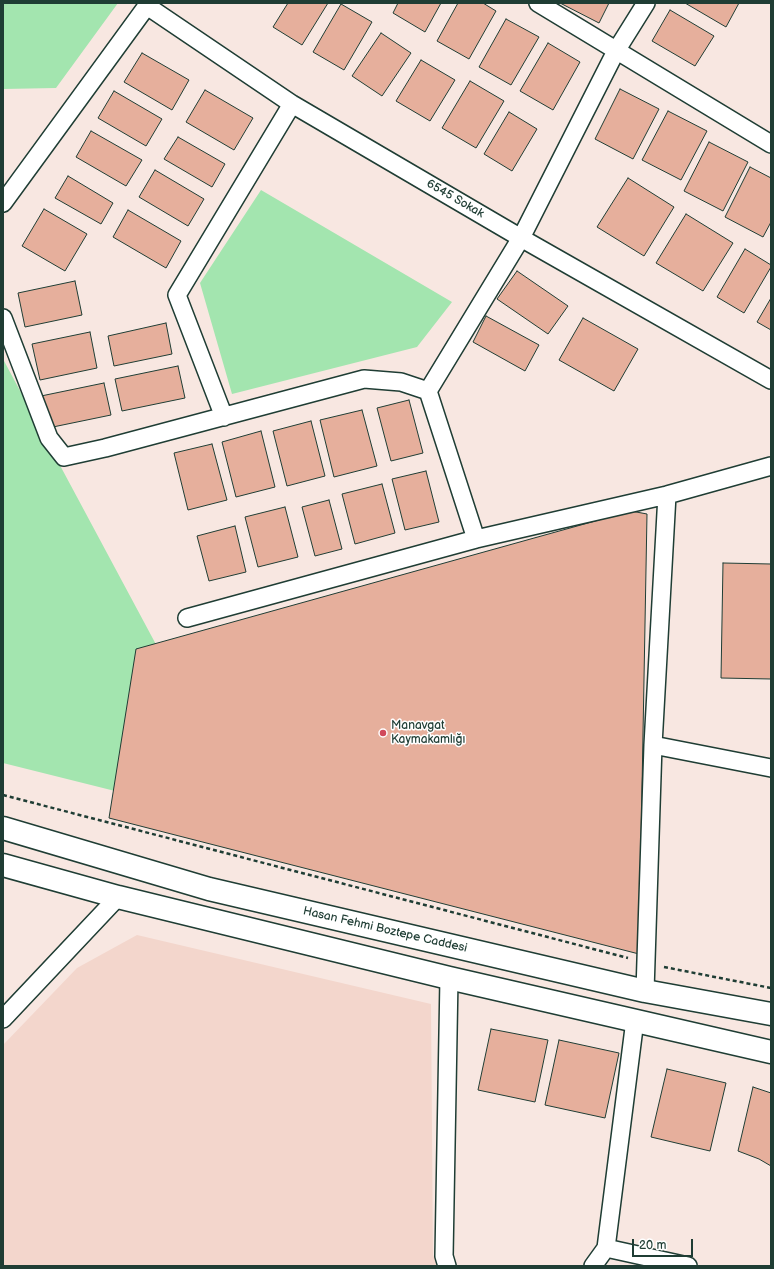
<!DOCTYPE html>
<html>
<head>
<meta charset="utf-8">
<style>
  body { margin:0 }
  #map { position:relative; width:774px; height:1269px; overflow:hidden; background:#f8e7e1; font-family:"Balsamiq Sans",sans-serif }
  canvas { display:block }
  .frame { position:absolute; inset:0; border:4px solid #1f3d34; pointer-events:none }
  .scale { position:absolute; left:632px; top:1239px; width:61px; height:18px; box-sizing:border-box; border:2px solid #1f3d34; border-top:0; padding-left:5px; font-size:12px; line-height:14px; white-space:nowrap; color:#1f3d34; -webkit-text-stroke:3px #fff; paint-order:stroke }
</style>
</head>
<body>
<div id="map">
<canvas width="774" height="1269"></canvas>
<div class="frame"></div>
<div class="scale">20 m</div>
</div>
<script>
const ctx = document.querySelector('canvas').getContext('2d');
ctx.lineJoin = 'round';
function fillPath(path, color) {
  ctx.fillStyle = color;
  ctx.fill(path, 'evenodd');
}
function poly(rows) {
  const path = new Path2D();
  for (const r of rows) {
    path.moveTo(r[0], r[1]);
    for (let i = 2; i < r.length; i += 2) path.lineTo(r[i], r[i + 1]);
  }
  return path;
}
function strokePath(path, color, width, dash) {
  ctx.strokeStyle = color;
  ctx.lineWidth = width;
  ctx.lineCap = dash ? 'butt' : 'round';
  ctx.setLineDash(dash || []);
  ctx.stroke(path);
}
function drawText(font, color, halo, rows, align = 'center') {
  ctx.font = font + ' "Balsamiq Sans",sans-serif';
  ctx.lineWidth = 3;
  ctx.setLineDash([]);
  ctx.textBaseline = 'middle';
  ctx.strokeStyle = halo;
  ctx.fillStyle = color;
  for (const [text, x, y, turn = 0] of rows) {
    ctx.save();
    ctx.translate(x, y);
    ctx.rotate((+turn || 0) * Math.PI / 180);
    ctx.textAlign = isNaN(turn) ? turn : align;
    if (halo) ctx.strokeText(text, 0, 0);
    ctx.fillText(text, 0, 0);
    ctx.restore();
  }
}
const built = poly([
  [137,935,431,1004,433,1255,437,1266,3,1266,3,1045,77,968]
]);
const green = poly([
  [3,3,118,3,56,88,3,89],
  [261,190,452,302,417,347,232,394,200,283],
  [3,359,204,734,195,811,3,763]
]);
const building = poly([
  [288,3,328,3,302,45,273,27,288,3],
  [398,3,441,3,425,32,393,13,398,3],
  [458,3,483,3,496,11,469,59,437,41,458,3],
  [560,3,609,3,599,23,560,3],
  [685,3,739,3,726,27,685,3],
  [341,4,372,22,344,70,313,52,341,4],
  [670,10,714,36,695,66,652,41,670,10],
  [506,19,539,37,511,85,479,67,506,19],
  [381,33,411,53,382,96,352,76,381,33],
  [548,43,580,62,553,110,520,91,548,43],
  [142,53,189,80,172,110,124,82,142,53],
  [421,60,455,80,430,121,396,101,421,60],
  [470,81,504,101,476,148,442,128,470,81],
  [620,89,659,109,633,159,595,139,620,89],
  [205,90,253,118,234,150,186,122,205,90],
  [114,91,162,119,146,146,98,118,114,91],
  [668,111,707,131,681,180,642,160,668,111],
  [509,112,537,129,512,171,484,154,509,112],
  [91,131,142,160,126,186,76,157,91,131],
  [178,137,225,164,212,187,164,159,178,137],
  [709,142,748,162,723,211,684,191,709,142],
  [750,167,771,178,771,222,763,237,725,217,750,167],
  [155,170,204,199,188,226,139,197,155,170],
  [68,176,113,203,101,224,55,198,68,176],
  [628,178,674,207,644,256,597,227,628,178],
  [44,209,87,234,65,271,22,246,44,209],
  [128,210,181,241,166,268,113,237,128,210],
  [686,214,733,243,703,291,656,263,686,214],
  [745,249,771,265,771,267,744,313,717,297,745,249],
  [517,271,568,306,548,334,497,299,517,271],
  [75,281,82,315,25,327,18,293,75,281],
  [771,298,771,330,757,322,771,298],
  [486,316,539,345,525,371,473,342,486,316],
  [583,318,638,349,614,391,559,360,583,318],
  [166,323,172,354,114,366,108,336,166,323],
  [90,332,97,368,40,380,32,344,90,332],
  [178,366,185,398,122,411,115,379,178,366],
  [104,383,111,415,48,428,41,396,104,383],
  [409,400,423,453,391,461,377,408,409,400],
  [362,410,377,466,334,477,320,420,362,410],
  [311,421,325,476,287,486,273,431,311,421],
  [261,431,275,487,236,497,222,442,261,431],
  [212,444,227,500,188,510,174,453,212,444],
  [426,471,439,522,405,530,392,479,426,471],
  [382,484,395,533,355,544,342,494,382,484],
  [329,500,342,549,315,556,302,507,329,500],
  [285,507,298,557,258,567,245,517,285,507],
  [631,511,647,514,639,954,109,818,136,649,631,511],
  [235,526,246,572,209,581,197,536,235,526],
  [723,563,771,564,771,679,721,678,723,563],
  [491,1029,548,1040,535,1102,478,1090,491,1029],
  [559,1040,619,1053,605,1118,545,1105,559,1040],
  [667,1069,726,1083,710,1151,651,1137,667,1069],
  [753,1087,771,1093,771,1166,759,1159,738,1151,753,1087]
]);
const path = poly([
  [3,795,628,958],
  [664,967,771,988]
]);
const street = poly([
  [538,3,771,144],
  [147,6,292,104,521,238,771,380],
  [3,203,149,3],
  [3,318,49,438,64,457,105,448,364,379,401,382,428,391,476,539],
  [428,391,521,238,616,51,646,3],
  [224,417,177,295,292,104],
  [187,618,476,539,667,495,771,466],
  [653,745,771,768],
  [645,991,653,745,667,495],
  [3,1019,118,897],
  [606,1248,688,1266],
  [447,1266,444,1256,449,978],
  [593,1266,606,1248,635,1020]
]);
const secondary = poly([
  [3,828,209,889,645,991,771,1014],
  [3,865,118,897,449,978,771,1052]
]);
const markers = [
  [383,733,4,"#d1495b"]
];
const streetNames = [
  ["6545 Sokak",455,199,30],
  ["Hasan Fehmi Boztepe Caddesi",385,930,13]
];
const poiNames = [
  ["Manavgat",391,726],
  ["Kaymakamlığı",391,740]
];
fillPath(built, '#f3d6cc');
fillPath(green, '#a3e5af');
fillPath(building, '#e6af9c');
strokePath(building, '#1f3d34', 1);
strokePath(street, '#1f3d34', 20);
strokePath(secondary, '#1f3d34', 25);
strokePath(path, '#1f3d34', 2.5, [4, 3]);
strokePath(street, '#fff', 17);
strokePath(secondary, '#fff', 22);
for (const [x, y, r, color] of markers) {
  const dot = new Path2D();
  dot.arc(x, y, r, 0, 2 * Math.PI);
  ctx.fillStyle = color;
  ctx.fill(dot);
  strokePath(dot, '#fff', 1.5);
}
drawText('12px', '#1f3d34', '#fff', streetNames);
drawText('12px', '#1f3d34', '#fff', poiNames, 'left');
</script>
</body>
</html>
